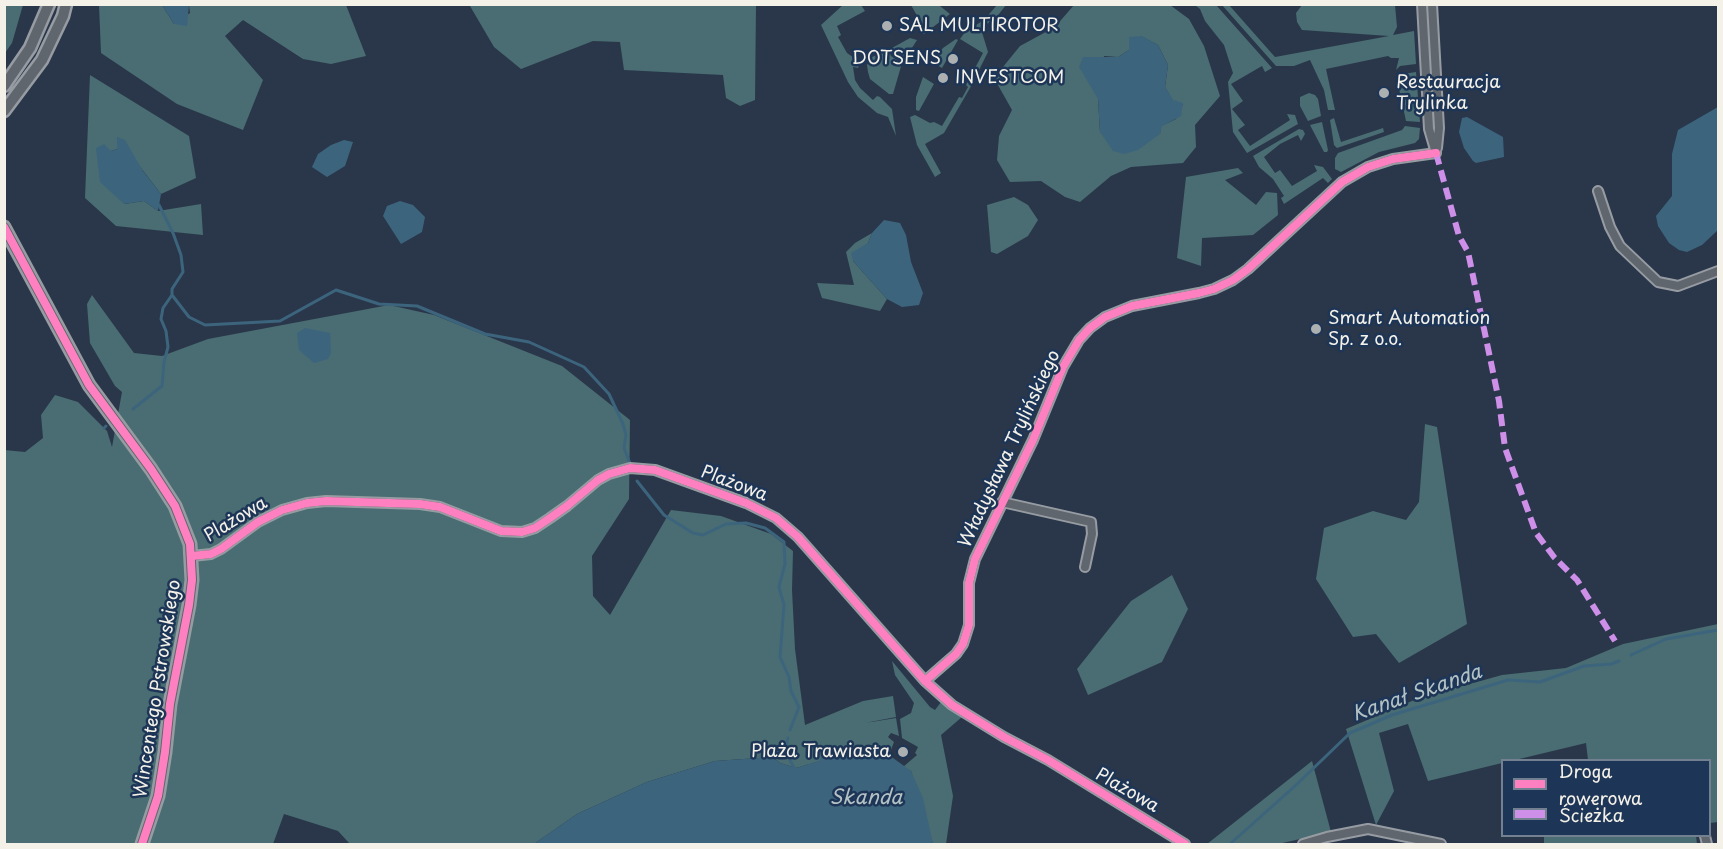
<!DOCTYPE html>
<html>
<head>
<meta charset="utf-8">
<style>
  body { margin:0 }
  #map { position:relative; width:1723px; height:849px; overflow:hidden; background:#2a374a; font-family:"Playpen Sans",sans-serif }
  canvas { display:block }
  .frame { position:absolute; inset:0; border:6px solid #f4f1e8; pointer-events:none }
  .legend { position:absolute; left:1501px; top:759px; width:210px; height:78px; box-sizing:border-box; background:#1d3557; border:2px solid #738091; margin:0; padding:8px 10px; list-style:none; font-size:18px; color:#f4f1e8 }
  .legend li { display:flex; align-items:center; gap:12px; height:30px }
  .legend b { width:30px; border:2px solid #738091 }
</style>
</head>
<body>
<div id="map">
<canvas width="1723" height="849"></canvas>
<div class="frame"></div>
<ul class="legend">
<li><b style="height:8px;background:#ff80c0"></b>Droga rowerowa</li>
<li><b style="height:8px;background:#ce8fe9"></b>Ścieżka</li>
</ul>
</div>
<script>
const ctx = document.querySelector('canvas').getContext('2d');
ctx.lineJoin = 'round';
function fillPath(path, color) {
  ctx.fillStyle = color;
  ctx.fill(path, 'evenodd');
}
function poly(rows) {
  const path = new Path2D();
  for (const r of rows) {
    path.moveTo(r[0], r[1]);
    for (let i = 2; i < r.length; i += 2) path.lineTo(r[i], r[i + 1]);
  }
  return path;
}
function strokePath(path, color, width, dash) {
  ctx.strokeStyle = color;
  ctx.lineWidth = width;
  ctx.lineCap = dash ? 'butt' : 'round';
  ctx.setLineDash(dash || []);
  ctx.stroke(path);
}
function drawText(font, color, halo, rows, align = 'center') {
  ctx.font = font + ' "Playpen Sans",sans-serif';
  ctx.lineWidth = 5;
  ctx.setLineDash([]);
  ctx.textBaseline = 'middle';
  ctx.strokeStyle = halo;
  ctx.fillStyle = color;
  for (const [text, x, y, turn = 0] of rows) {
    ctx.save();
    ctx.translate(x, y);
    ctx.rotate((+turn || 0) * Math.PI / 180);
    ctx.textAlign = isNaN(turn) ? turn : align;
    if (halo) ctx.strokeText(text, 0, 0);
    ctx.fillText(text, 0, 0);
    ctx.restore();
  }
}
const green = poly([
  [5,4,23,5,12,43,5,53],
  [99,5,162,5,174,24,190,13,189,5,346,5,366,56,331,64,303,59,243,20,225,36,263,80,243,130,177,104,101,53],
  [464,5,756,5,755,100,740,106,726,98,723,75,624,70,620,42,593,41,521,69,494,47,470,6],
  [843,5,861,5,865,11,837,26,841,35,838,37,847,53,860,62,858,68,853,67,855,80,860,88,873,100,877,96,880,97,892,109,896,136,888,117,877,113,858,97,848,82,821,25],
  [911,5,940,6,950,14,924,34,919,29,916,14],
  [997,5,1006,5,999,14,981,29,988,52,970,88,944,133,925,144,941,173,935,177,917,145,910,117,915,115,930,123,934,122,942,126,959,97,962,98,968,87,966,85,983,53,960,39,965,32,984,20],
  [1074,5,1170,5,1189,19,1204,46,1220,96,1195,125,1196,147,1183,163,1131,167,1111,176,1080,202,1065,197,1041,181,1010,182,997,160,999,136,1012,110,994,78,1020,46,1055,27],
  [1141,36,1158,45,1168,65,1165,87,1173,101,1183,104,1176,119,1161,126,1160,134,1100,132,1098,99,1104,56,1118,57,1129,50],
  [1195,5,1216,5,1272,68,1265,72,1262,66,1231,84,1243,101,1232,109,1245,125,1238,130,1250,146,1290,120,1287,114,1295,115,1298,124,1247,153,1233,132,1228,82,1233,73,1224,45,1205,21,1200,9],
  [1222,5,1229,5,1275,57,1389,36,1302,30,1297,22,1296,13,1302,5,1395,5,1397,27,1393,35,1414,31,1416,64,1400,66,1396,70,1399,58,1391,58,1388,56,1326,69,1335,110,1328,110,1324,90,1310,60,1294,66,1276,66],
  [910,38,917,40,905,59,902,58,892,48],
  [956,39,958,40,942,68,932,62,943,48],
  [888,50,891,56,902,63,893,94,889,94,870,79,868,72,867,65,872,57],
  [1416,72,1420,122,1406,121,1398,84,1403,74],
  [90,75,189,136,196,178,161,194,117,137,117,149,111,151,124,204,144,201,158,211,201,204,203,235,116,226,85,198],
  [923,77,934,84,919,111,916,110,916,97],
  [1309,93,1315,95,1318,99,1321,116,1308,121,1300,106,1300,97],
  [1334,118,1341,142,1383,128,1384,132,1337,148,1334,145,1330,120],
  [1322,122,1328,150,1327,152,1324,152,1310,125],
  [1405,126,1420,128,1419,139,1415,143,1379,152,1341,172,1335,169,1335,158,1338,153,1402,130],
  [1299,129,1303,130,1305,134,1301,141,1298,135,1280,144,1264,157,1275,173,1280,170,1292,186,1317,171,1314,165,1323,167,1332,179,1328,183,1323,178,1284,204,1281,198,1284,196,1273,179,1259,167,1253,156],
  [1238,168,1243,173,1225,180,1256,205,1266,192,1277,193,1278,215,1253,235,1202,238,1201,266,1177,258,1186,177],
  [1014,197,1028,205,1038,220,1028,236,997,254,991,252,987,205],
  [872,233,868,243,853,261,887,299,880,311,822,298,817,283,854,285,846,252,855,243],
  [92,295,134,353,162,356,208,339,389,305,434,315,562,366,630,420,629,499,592,556,593,596,610,615,671,510,721,516,771,534,793,551,792,590,795,649,805,725,863,701,893,696,896,717,865,723,896,718,899,736,891,733,888,737,894,742,889,755,882,750,876,752,870,748,859,752,825,754,820,761,796,768,780,763,773,757,715,761,647,782,577,814,534,844,350,844,338,831,284,814,273,844,5,844,4,450,25,452,43,438,41,415,55,395,78,402,107,431,112,447,122,392,115,386,90,343,87,304],
  [1425,424,1437,427,1467,624,1399,663,1376,634,1353,637,1316,579,1324,528,1373,511,1406,520,1419,502],
  [1172,575,1188,609,1162,662,1088,695,1077,669,1131,601],
  [1718,624,1718,822,1710,823,1710,760,1588,760,1586,743,1515,760,1502,760,1502,763,1428,781,1408,724,1379,733,1394,791,1376,825,1346,729,1419,698,1502,675,1566,668,1623,644],
  [892,661,930,707,935,710,941,702,962,717,941,735,953,796,946,844,933,844,911,771,903,767,917,755,915,753,918,747,902,738,900,719,911,713,914,703,895,675],
  [1312,761,1331,832,1278,844,1207,844],
  [1544,836,1696,836,1697,844,1544,844]
]);
const water = poly([
  [162,5,189,5,187,26,174,24],
  [1142,36,1158,45,1168,65,1165,87,1173,100,1183,103,1181,116,1162,126,1160,134,1138,150,1124,154,1113,151,1100,132,1098,99,1079,67,1083,57,1118,57,1129,50,1129,37],
  [1718,107,1718,230,1702,245,1687,252,1679,250,1669,243,1658,226,1656,216,1672,196,1672,154,1678,130],
  [1467,117,1503,137,1504,157,1476,163,1473,161,1464,148,1459,132,1462,118],
  [117,137,125,140,143,171,161,194,158,211,144,201,124,204,100,182,96,148,104,144,111,151,117,149],
  [344,140,353,142,345,166,327,177,312,167,318,154,331,145],
  [400,201,413,205,425,217,422,232,401,244,383,216,387,206],
  [884,220,900,223,906,235,911,262,923,293,919,305,902,307,887,299,853,261,851,253,868,243,872,233],
  [305,328,330,333,331,353,328,359,314,363,299,350,297,333],
  [870,748,876,752,882,750,911,771,923,798,933,844,534,844,577,814,647,782,715,761,773,757,780,763,796,768,819,761,824,754,859,752]
]);
const stream = poly([
  [159,205,173,233,181,255,183,272,172,289,172,295,189,317,205,325,280,321,336,290,379,304,417,306,485,334,529,342,584,367,609,394,623,424,626,435,624,448,631,466],
  [133,409,162,386,164,362,168,347,166,331,161,319,163,308,172,295],
  [104,428,106,426],
  [637,481,664,515,693,533,703,535,726,524,746,523,765,528,784,542,785,564,779,587,784,605,780,657,789,677,791,691,799,707,790,730],
  [1631,655,1666,639,1718,630],
  [788,738,785,750,794,768],
  [1230,844,1295,786,1350,733,1392,715,1508,680,1540,682,1584,666,1611,664,1619,661]
]);
const street = poly([
  [1422,4,1429,129,1436,153],
  [1432,4,1439,128,1437,148],
  [1598,191,1610,227,1620,246,1658,282,1678,286,1718,271],
  [1002,502,1091,522,1092,534,1085,567],
  [192,556,211,554,221,549,258,522,282,510,307,503,326,501,420,504,440,507,501,531,522,532,535,528,550,518,567,506,598,480,609,474,630,468,655,470,746,503,776,518,798,537,925,681,952,705,1004,737,1048,760,1185,844],
  [925,681,956,654,963,644,969,625,969,583,975,559,1033,440,1063,367,1079,340,1090,328,1105,317,1132,306,1199,293,1214,289,1233,280,1248,269,1342,182,1368,167,1393,159,1436,153],
  [1705,836,1707,844],
  [1303,844,1327,837,1368,829,1441,844]
]);
const secondary = poly([
  [4,86,30,48,49,4],
  [4,111,42,60,63,16,66,4],
  [4,227,89,385,151,469,175,506,190,544,192,580,189,605,170,704,165,752,158,796,142,844]
]);
const quiet = poly([
  [1436,153,1459,236,1468,252,1499,401,1505,448,1536,533,1554,557,1577,580,1615,641]
]);
const cycleway = poly([
  [4,227,89,385,151,469,175,506,190,544,192,580,189,605,170,704,165,752,158,796,142,844],
  [192,556,211,554,221,549,258,522,282,510,307,503,326,501,420,504,440,507,501,531,522,532,535,528,550,518,567,506,598,480,609,474,630,468,655,470,746,503,776,518,798,537,925,681,952,705,1004,737,1048,760,1185,844],
  [925,681,956,654,963,644,969,625,969,583,975,559,1033,440,1063,367,1079,340,1090,328,1105,317,1132,306,1199,293,1214,289,1233,280,1248,269,1342,182,1368,167,1393,159,1436,153]
]);
const markers = [
  [887,26,6,"#adb0b1"],
  [953,59,6,"#adb0b1"],
  [943,78,6,"#adb0b1"],
  [1384,93,6,"#adb0b1"],
  [1316,329,6,"#adb0b1"],
  [903,752,6,"#adb0b1"]
];
const poiNames = [
  ["SAL MULTIROTOR",899,26],
  ["DOTSENS",941,59,"right"],
  ["INVESTCOM",955,78],
  ["Restauracja",1396,83],
  ["Trylinka",1396,104],
  ["Smart Automation",1328,319],
  ["Sp. z o.o.",1328,340],
  ["Plaża Trawiasta",891,752,"right"]
];
const streetNames = [
  ["Władysława Trylińskiego",1010,449,-65],
  ["Plażowa",734,484,21],
  ["Plażowa",236,520,-31],
  ["Wincentego Pstrowskiego",158,689,-81],
  ["Plażowa",1127,791,30]
];
const waterNames = [
  ["Kanał Skanda",1417,694,-19],
  ["Skanda",866,798]
];
fillPath(green, '#496d72');
fillPath(water, '#3c657d');
strokePath(stream, '#3c657d', 3);
strokePath(street, '#979ca3', 12);
strokePath(secondary, '#979ca3', 15);
strokePath(street, '#60666e', 8);
strokePath(secondary, '#60666e', 10);
strokePath(quiet, '#ce8fe9', 6, [12, 6]);
strokePath(cycleway, '#ff80c0', 8);
for (const [x, y, r, color] of markers) {
  const dot = new Path2D();
  dot.arc(x, y, r, 0, 2 * Math.PI);
  ctx.fillStyle = color;
  ctx.fill(dot);
  strokePath(dot, '#1d3557', 2);
}
drawText('18px', '#f4f1e8', '#1d3557', poiNames, 'left');
drawText('18px', '#f4f1e8', '#1d3557', streetNames);
drawText('italic 20px', '#b4c2c4', '#1d3557', waterNames);
</script>
</body>
</html>
